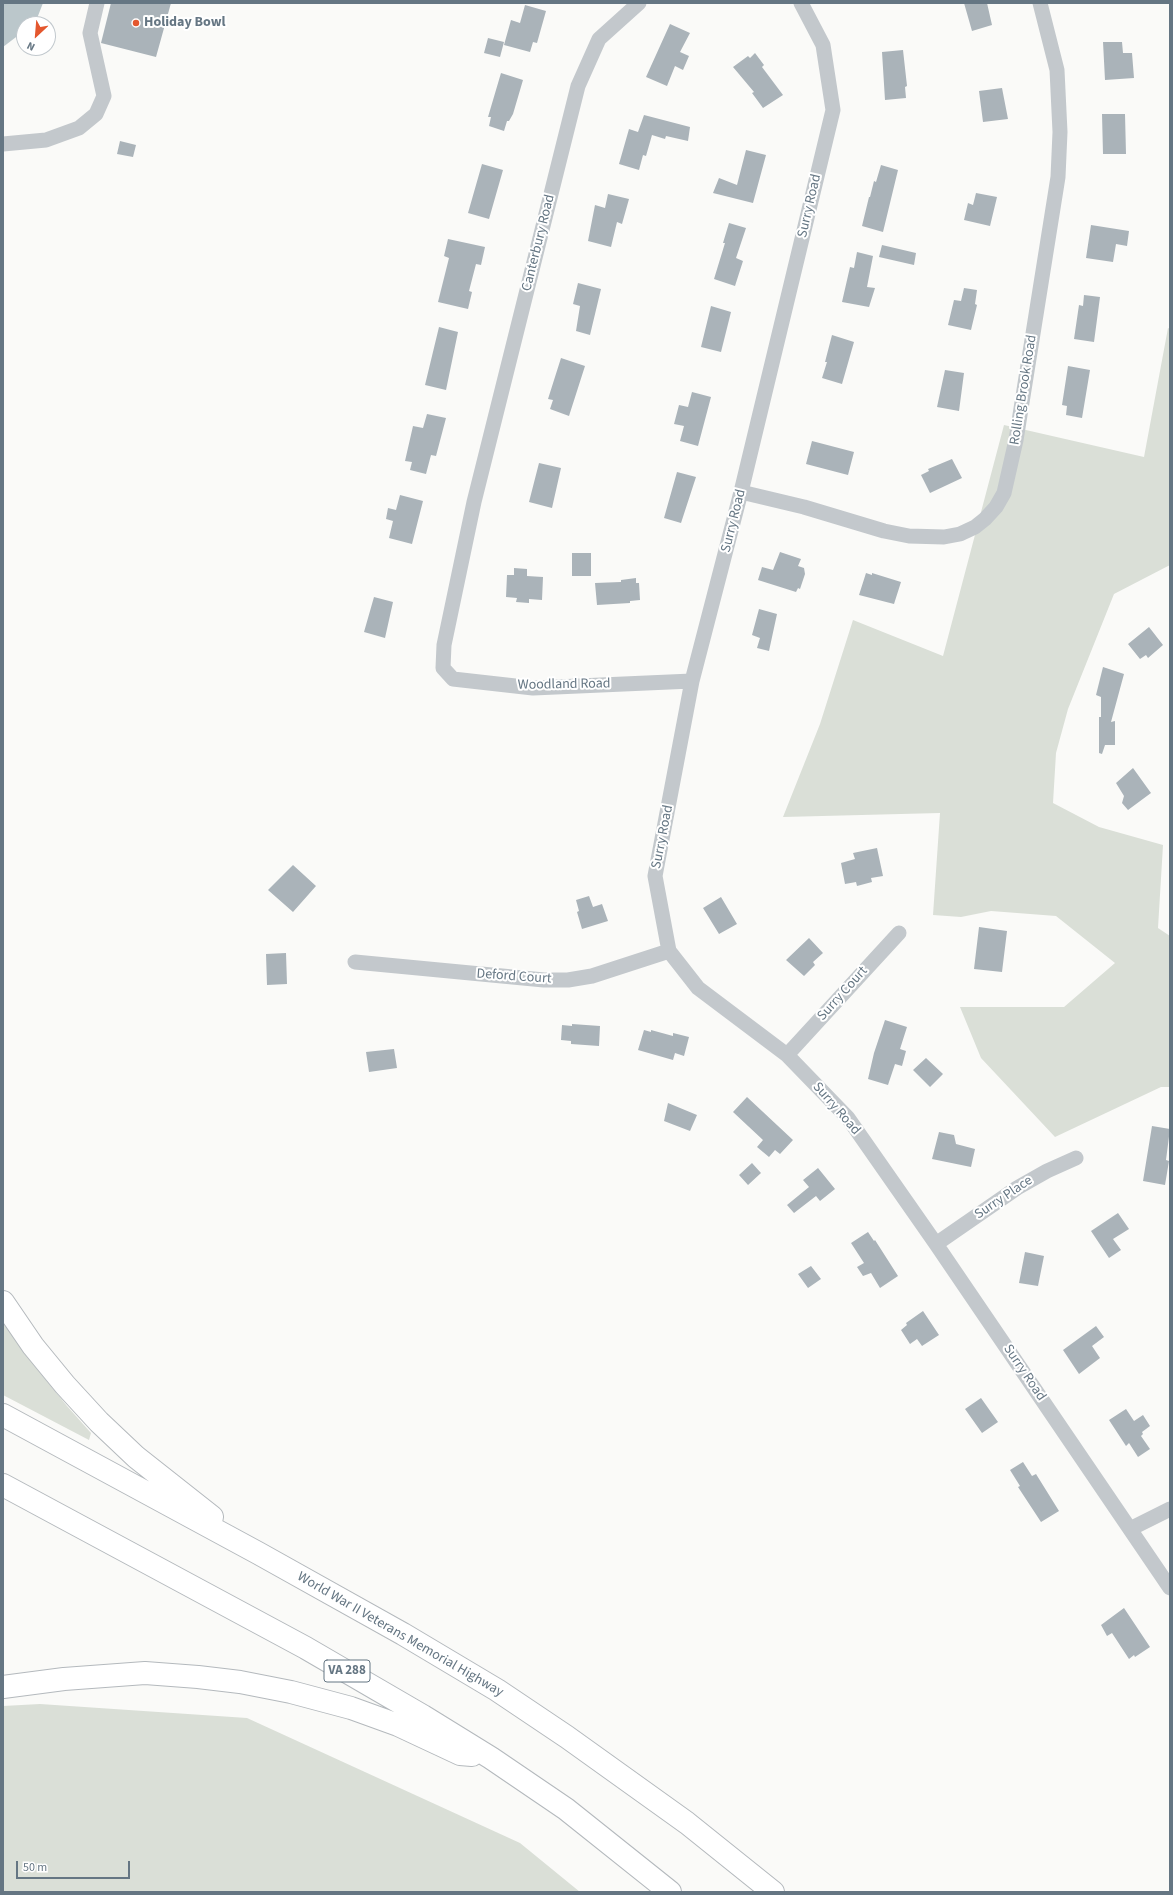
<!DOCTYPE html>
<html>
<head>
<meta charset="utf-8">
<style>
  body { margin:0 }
  #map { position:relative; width:1173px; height:1895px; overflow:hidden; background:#fafaf8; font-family:"Source Sans 3",sans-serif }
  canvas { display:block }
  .frame { position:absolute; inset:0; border:4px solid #657683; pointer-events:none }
  .north { position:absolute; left:16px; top:16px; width:40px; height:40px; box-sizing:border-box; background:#fff; border:1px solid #c1c8cd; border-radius:50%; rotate:206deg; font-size:11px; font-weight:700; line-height:16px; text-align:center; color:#657683 }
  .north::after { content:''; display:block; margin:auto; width:14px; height:18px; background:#e4572e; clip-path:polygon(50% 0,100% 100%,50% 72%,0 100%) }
  .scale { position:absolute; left:16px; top:1861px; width:114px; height:18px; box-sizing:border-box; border:2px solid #657683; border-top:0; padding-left:5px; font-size:12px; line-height:14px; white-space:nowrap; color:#657683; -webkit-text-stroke:3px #fff; paint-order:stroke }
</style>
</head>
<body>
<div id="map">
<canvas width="1173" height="1895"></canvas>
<div class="frame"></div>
<div class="north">N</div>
<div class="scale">50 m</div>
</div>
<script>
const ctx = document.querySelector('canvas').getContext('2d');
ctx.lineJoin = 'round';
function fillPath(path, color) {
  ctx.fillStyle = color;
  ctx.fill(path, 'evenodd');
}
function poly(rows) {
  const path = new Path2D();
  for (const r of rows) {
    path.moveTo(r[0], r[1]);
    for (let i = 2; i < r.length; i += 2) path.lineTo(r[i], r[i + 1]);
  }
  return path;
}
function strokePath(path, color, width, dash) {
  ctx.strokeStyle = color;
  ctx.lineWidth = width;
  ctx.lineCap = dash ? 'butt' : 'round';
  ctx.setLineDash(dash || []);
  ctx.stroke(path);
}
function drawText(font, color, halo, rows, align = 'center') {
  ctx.font = font + ' "Source Sans 3",sans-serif';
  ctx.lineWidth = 4;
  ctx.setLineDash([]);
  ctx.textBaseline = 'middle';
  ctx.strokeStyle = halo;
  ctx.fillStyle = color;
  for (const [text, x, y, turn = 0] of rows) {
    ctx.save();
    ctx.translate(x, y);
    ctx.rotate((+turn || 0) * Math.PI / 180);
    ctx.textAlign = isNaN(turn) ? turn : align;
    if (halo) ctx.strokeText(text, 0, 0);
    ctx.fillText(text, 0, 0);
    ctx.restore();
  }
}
const green = poly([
  [1168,328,1170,329,1170,565,1114,594,1068,709,1056,753,1053,803,1099,827,1163,845,1158,928,1170,936,1170,1087,1161,1087,1055,1137,981,1058,960,1007,1064,1007,1115,963,1056,916,991,911,961,917,933,915,940,813,783,817,820,724,853,620,943,656,1004,425,1144,457],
  [3,1322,24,1353,67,1406,91,1433,89,1440,3,1395],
  [40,1704,247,1718,520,1843,580,1892,3,1892,3,1706]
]);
const water = poly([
  [3,3,43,3,36,21,33,24,24,24,24,31,3,47]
]);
const building = poly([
  [111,3,171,3,156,57,101,43],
  [964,3,987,3,992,25,972,31],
  [525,5,546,11,537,43,533,42,530,52,504,45,511,20,520,23],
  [670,24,690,33,680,52,689,56,683,70,675,66,667,86,646,77],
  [488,38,504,42,500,57,484,53],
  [1103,42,1122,42,1123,53,1132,53,1134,78,1105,80],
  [903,50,907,86,905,87,906,98,885,100,882,52],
  [755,53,764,65,762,67,783,95,763,108,752,93,754,92,733,67,748,56,750,58],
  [501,73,523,80,513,114,509,121,507,121,504,131,489,126,491,117,488,117],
  [1002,88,1008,119,983,122,979,91],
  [1102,114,1125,114,1126,154,1103,154],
  [644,115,690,127,688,141,666,136,665,139,652,135,646,156,643,155,639,170,619,164,629,129,638,132],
  [120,141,136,145,133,157,117,154],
  [746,150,766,155,753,203,713,193,719,178,737,185],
  [482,164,503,170,489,219,468,213],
  [881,165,898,170,883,232,862,226,869,197,870,197,874,181,876,182],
  [976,193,997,197,990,226,964,220,968,203,973,205],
  [608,194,629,199,622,224,617,222,611,247,588,241,595,205,605,208],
  [729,223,746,228,736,258,743,261,735,286,714,279,725,243,723,243],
  [1091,225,1129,231,1127,246,1116,244,1113,262,1086,258],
  [448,239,485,247,481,265,476,264,469,291,472,292,468,309,438,302,449,258,444,256],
  [882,245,916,253,914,265,879,257],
  [857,252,873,256,867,287,875,288,869,307,842,302,850,267,854,268],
  [578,283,601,289,590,335,576,331,580,306,573,304],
  [964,288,977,290,975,304,977,305,971,330,948,325,954,300,961,301],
  [1084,295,1100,297,1094,342,1074,339,1079,305,1083,306],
  [711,306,731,312,721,352,701,347],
  [439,327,458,332,446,390,425,385],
  [832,335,854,342,842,384,822,378,827,362,825,362],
  [561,358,585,366,569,416,550,409,553,400,548,399],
  [1068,366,1090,370,1082,418,1066,415,1067,406,1062,405],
  [945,370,964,373,959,411,937,407],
  [692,392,711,397,698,446,680,441,684,426,674,424,679,405,688,407],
  [427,414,446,418,436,456,431,455,426,474,410,470,412,462,405,461,413,426,423,428],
  [812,441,854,452,848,475,806,464],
  [952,459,962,478,930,493,921,475,929,471,928,469],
  [539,463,561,468,552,508,529,502],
  [677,472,696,477,681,523,664,518],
  [400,495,423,501,412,544,389,538,393,521,386,519,388,508,396,510],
  [780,552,801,559,798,566,804,568,805,574,800,589,798,588,796,592,758,580,762,567,773,570],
  [572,553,591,553,591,576,572,576],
  [514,568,527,569,527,576,543,577,542,600,529,599,529,603,516,602,517,598,506,597,507,575,514,575],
  [866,573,872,575,872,573,901,582,894,604,859,595],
  [636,578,636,583,639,583,640,600,630,601,630,603,597,605,595,583,621,582,621,580],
  [374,597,393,602,385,638,364,632],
  [759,609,777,614,769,651,757,648,760,638,752,635],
  [1149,627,1163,645,1148,658,1146,655,1140,659,1128,644],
  [1103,667,1124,674,1111,722,1115,721,1115,745,1105,745,1102,754,1099,753,1099,717,1101,717,1101,697,1096,695],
  [1133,768,1151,793,1128,810,1122,803,1124,796,1116,783],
  [877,848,883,876,871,878,872,882,857,886,856,882,845,884,841,863,855,859,853,853],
  [293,865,316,886,293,912,268,890],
  [589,896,593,907,602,904,608,921,582,929,577,912,579,911,576,900],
  [721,897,737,924,719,934,703,908],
  [979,927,1007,931,1002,972,974,969],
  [809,938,823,953,813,962,815,965,804,976,786,960],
  [286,953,287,984,267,985,266,954],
  [885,1020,907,1027,900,1049,906,1051,902,1066,895,1064,888,1085,868,1079,874,1053],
  [572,1024,600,1026,599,1046,571,1044,571,1041,561,1040,562,1025,572,1026],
  [644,1030,651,1032,651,1030,673,1036,673,1033,689,1037,684,1056,675,1053,673,1060,638,1050],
  [394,1049,397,1068,369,1072,366,1052],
  [926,1058,943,1074,930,1087,913,1070],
  [747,1097,793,1140,780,1154,775,1150,769,1157,757,1147,763,1140,733,1112],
  [668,1103,697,1115,690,1131,664,1121],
  [1152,1126,1170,1129,1166,1160,1169,1161,1165,1185,1143,1181],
  [939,1132,954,1135,956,1144,975,1149,971,1167,932,1159],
  [752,1163,761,1173,748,1185,739,1175],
  [818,1168,835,1189,820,1201,816,1196,794,1213,787,1205,809,1187,803,1180],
  [1118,1213,1129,1229,1113,1239,1121,1250,1109,1258,1091,1231],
  [868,1232,874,1241,875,1240,898,1276,880,1288,871,1273,863,1276,857,1267,864,1263,851,1243],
  [1025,1252,1044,1256,1038,1286,1019,1283],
  [811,1266,821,1279,808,1288,798,1274],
  [923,1311,939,1335,922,1346,917,1339,910,1344,901,1330,907,1325,906,1323],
  [1096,1326,1104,1337,1092,1346,1100,1358,1079,1374,1063,1350],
  [981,1398,998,1422,982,1433,965,1409],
  [1126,1409,1134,1421,1143,1415,1150,1426,1142,1432,1143,1434,1141,1436,1150,1449,1138,1457,1129,1443,1126,1446,1109,1420],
  [1023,1462,1032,1476,1036,1474,1059,1511,1041,1522,1018,1487,1020,1486,1010,1470],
  [1124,1608,1150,1647,1135,1657,1134,1655,1129,1659,1112,1633,1107,1636,1101,1625]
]);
const street = poly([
  [639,3,599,39,578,86,474,502,444,645,443,668,453,679,533,688,692,681],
  [801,3,823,45,833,110,741,492,692,681,655,876,669,951,698,988,787,1055,848,1118,936,1244,1170,1588],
  [3,144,46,140,79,128,96,114,104,96,90,33,97,3],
  [741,492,804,507,884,531,909,536,944,537,960,534,975,527,985,519,996,507,1004,493,1016,440,1058,177,1060,132,1057,70,1040,3],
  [355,962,544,980,568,980,592,976,669,951],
  [787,1055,899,933],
  [936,1244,1017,1188,1047,1171,1076,1158],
  [1130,1529,1170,1509]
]);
const highway = poly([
  [3,1302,33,1346,65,1385,99,1422,136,1457,212,1517],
  [3,1415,258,1553,403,1634,497,1690,567,1737,687,1823,773,1892],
  [3,1485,306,1648,423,1716,491,1758,566,1809,670,1892],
  [3,1687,64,1679,145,1673,198,1677,240,1682,291,1692,351,1708,398,1725,460,1754,472,1755]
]);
const markers = [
  [136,23,4,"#e4572e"]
];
const shields = [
  [347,1671,46]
];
const shieldNames = [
  ["VA 288",347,1671]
];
const poiNames = [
  ["Holiday Bowl",144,23]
];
const streetNames = [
  ["Surry Road",810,206,-77],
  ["Canterbury Road",539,243,-76],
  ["Rolling Brook Road",1024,390,-81],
  ["Surry Road",734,521,-76],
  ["Woodland Road",564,685,-1],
  ["Surry Road",663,837,-79],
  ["Deford Court",514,977,4],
  ["Surry Court",843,994,-48],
  ["Surry Road",836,1109,49],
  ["Surry Place",1004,1198,-34],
  ["Surry Road",1024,1373,56],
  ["World War II Veterans Memorial Highway",400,1635,30]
];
fillPath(green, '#dadfd7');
fillPath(water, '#bbc7cb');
fillPath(building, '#aab3b9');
strokePath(highway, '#b4b9bd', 24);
strokePath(street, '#c3c8cc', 15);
strokePath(highway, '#fff', 22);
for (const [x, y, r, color] of markers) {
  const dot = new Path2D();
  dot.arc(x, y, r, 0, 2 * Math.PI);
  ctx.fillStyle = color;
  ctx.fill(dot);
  strokePath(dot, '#fff', 1.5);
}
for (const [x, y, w] of shields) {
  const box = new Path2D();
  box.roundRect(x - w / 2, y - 11, w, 22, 3);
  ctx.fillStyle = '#fff';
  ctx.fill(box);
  strokePath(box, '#657683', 1);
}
drawText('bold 13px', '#657683', null, shieldNames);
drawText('bold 14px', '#657683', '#fff', poiNames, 'left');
drawText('14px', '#657683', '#fff', streetNames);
</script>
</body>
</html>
